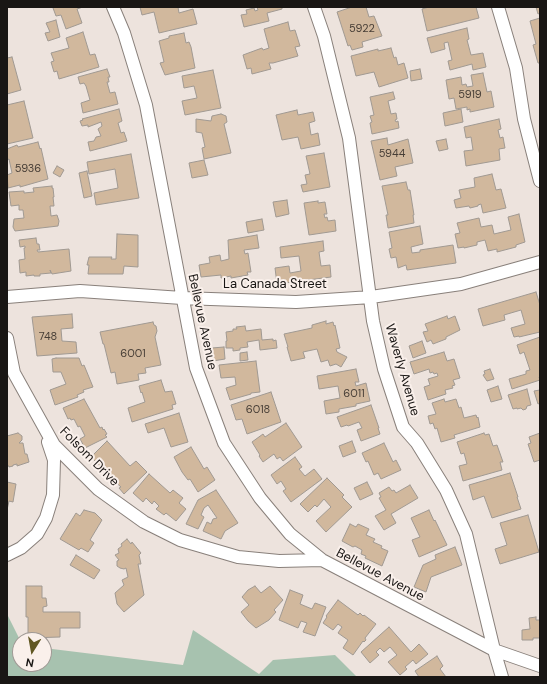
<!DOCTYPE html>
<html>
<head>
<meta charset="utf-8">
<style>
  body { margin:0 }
  #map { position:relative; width:547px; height:684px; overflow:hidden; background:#ede3dd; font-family:"DM Sans",sans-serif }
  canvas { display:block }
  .frame { position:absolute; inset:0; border:8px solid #191614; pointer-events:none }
  .north { position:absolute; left:12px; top:632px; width:40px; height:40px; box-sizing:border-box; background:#faf0eb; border:1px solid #a09995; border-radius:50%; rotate:191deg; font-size:11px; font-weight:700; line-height:16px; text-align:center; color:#191614 }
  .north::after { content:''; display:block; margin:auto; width:14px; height:18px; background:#615723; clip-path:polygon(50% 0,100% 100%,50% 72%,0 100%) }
</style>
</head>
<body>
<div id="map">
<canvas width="547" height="684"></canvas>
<div class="frame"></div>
<div class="north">N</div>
</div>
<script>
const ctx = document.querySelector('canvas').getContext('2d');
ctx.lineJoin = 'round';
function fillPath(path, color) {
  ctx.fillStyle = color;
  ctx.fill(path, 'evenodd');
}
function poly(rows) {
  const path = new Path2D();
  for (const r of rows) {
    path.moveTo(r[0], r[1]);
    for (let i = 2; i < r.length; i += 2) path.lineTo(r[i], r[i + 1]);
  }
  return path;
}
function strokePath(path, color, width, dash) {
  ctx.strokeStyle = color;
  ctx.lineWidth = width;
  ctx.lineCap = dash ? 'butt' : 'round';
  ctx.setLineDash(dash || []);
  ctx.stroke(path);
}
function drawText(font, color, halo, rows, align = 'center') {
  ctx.font = font + ' "DM Sans",sans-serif';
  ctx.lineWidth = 4;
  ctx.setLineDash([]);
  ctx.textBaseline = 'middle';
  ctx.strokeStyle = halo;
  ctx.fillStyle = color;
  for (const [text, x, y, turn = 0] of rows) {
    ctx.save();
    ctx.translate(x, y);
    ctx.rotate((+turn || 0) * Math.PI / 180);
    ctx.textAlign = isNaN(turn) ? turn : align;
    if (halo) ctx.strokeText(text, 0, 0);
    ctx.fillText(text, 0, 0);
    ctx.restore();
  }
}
const green = poly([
  [7,614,20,640,20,664,44,664,44,648,183,665,193,630,259,674,273,660,335,655,357,677,7,677]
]);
const building = poly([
  [56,7,83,7,77,9,82,23,66,29,61,15,56,16,53,8,56,7],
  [140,7,178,7,179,13,193,9,197,24,159,33,154,12,142,15,140,7],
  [257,7,282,7,282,9,267,13,269,21,244,27,241,15,247,14,246,10,254,8,255,11,258,10,257,7],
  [352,7,366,7,369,17,374,16,382,36,362,42,363,47,352,50,350,45,348,46,337,12,352,7],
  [429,7,476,7,479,18,427,31,422,9,429,7],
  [536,7,540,7,540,13,538,14,536,7],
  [540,18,540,63,538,63,533,45,536,44,530,21,540,18],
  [56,20,60,37,48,41,45,33,50,32,46,23,56,20],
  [288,22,290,31,295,30,300,46,295,47,298,56,273,63,269,63,271,69,252,74,251,68,247,69,243,55,262,48,263,50,269,48,264,29,288,22],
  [467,28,469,39,467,40,471,55,483,53,486,67,473,70,472,64,450,70,448,61,452,60,448,42,444,43,445,49,431,53,427,38,467,28],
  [83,32,90,55,95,54,99,67,59,79,57,71,54,72,51,62,54,61,51,53,69,48,66,38,83,32],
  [184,33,186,43,189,42,191,47,195,68,165,75,160,63,164,62,159,41,169,38,169,36,184,33],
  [391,48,394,58,396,57,398,65,404,63,408,78,379,87,374,72,356,76,351,56,378,49,378,51,391,48],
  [12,57,21,90,7,94,7,58,12,57],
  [107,69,110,77,108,77,109,82,107,82,110,93,115,92,118,104,83,113,81,103,90,100,86,86,84,83,80,84,78,77,107,69],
  [420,69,422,79,411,81,410,71,420,69],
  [213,70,221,108,185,115,182,101,197,98,194,86,184,88,182,76,213,70],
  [483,73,487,92,491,91,494,107,470,112,470,109,467,110,467,107,456,109,454,98,449,99,446,80,461,77,462,85,466,84,467,87,473,86,471,75,483,73],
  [393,92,395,99,388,101,391,114,396,113,397,119,395,120,396,122,398,121,399,128,372,134,370,123,372,122,370,116,374,115,370,97,393,92],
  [24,101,33,138,7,144,7,105,24,101],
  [119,109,122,121,118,123,121,133,124,132,127,141,90,151,88,142,94,141,96,137,101,136,98,129,102,126,101,122,88,127,88,125,82,126,80,121,83,120,82,119,119,109],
  [461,109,463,122,445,126,443,113,461,109],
  [297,110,298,115,313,112,315,121,309,123,311,135,318,133,320,145,301,149,298,137,282,140,276,115,297,110],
  [221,114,226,116,227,122,224,124,231,153,204,159,202,148,205,147,202,133,196,132,196,119,211,121,212,116,221,114],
  [499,119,501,129,498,130,500,138,503,137,505,148,499,149,500,160,466,166,464,151,473,150,471,137,466,138,464,127,499,119],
  [387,138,388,145,408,139,413,163,395,167,397,176,380,180,371,141,387,138],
  [446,139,448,149,439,151,436,141,446,139],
  [38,142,40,149,41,148,48,179,20,187,20,185,8,188,7,175,12,173,9,159,7,160,7,149,17,145,18,147,38,142],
  [324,153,330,187,303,192,301,185,307,184,305,175,310,174,306,156,324,153],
  [131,154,139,198,96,205,94,193,118,188,115,169,89,174,87,162,131,154],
  [204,160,208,175,192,178,189,163,204,160],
  [57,166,64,170,60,177,53,173,57,166],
  [87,171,92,196,84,198,79,173,87,171],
  [492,174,496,190,501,189,506,208,483,213,481,204,478,205,478,206,470,208,469,206,456,208,454,200,461,198,459,190,475,187,474,178,492,174],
  [406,182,408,190,410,190,414,215,413,215,414,223,388,228,386,215,388,215,382,186,406,182],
  [52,186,52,188,53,188,54,197,53,197,54,206,50,206,51,216,57,215,59,221,58,226,15,231,13,227,14,219,24,218,23,210,19,210,19,205,11,206,9,192,24,191,24,193,34,192,33,188,52,186],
  [287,200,289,214,276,217,273,202,287,200],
  [318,201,318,203,325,202,327,214,324,214,325,218,327,217,328,221,335,220,336,231,309,235,304,203,318,201],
  [519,214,525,242,516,245,516,247,497,252,497,249,488,251,485,240,477,242,477,245,464,248,464,247,458,248,455,234,460,233,457,223,479,218,481,227,492,225,494,234,511,230,508,217,519,214],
  [262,219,264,230,248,233,246,222,262,219],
  [420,226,423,244,411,247,412,253,420,252,420,250,453,245,456,263,407,270,406,265,398,268,396,257,391,258,389,249,392,248,389,232,420,226],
  [117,234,138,235,138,267,124,266,123,274,88,274,89,265,87,265,89,257,112,257,111,259,116,259,117,234],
  [257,235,259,248,244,250,245,254,248,253,251,272,247,272,248,275,231,278,231,276,221,278,221,275,201,277,199,265,210,263,209,257,220,255,221,261,229,259,228,240,257,235],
  [36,238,37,244,39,244,40,250,37,250,38,252,69,249,71,271,52,274,50,270,51,273,40,274,40,276,34,276,34,275,26,276,26,272,20,273,19,260,25,259,24,248,25,248,25,246,20,247,19,240,36,238],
  [323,241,324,251,319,252,321,266,330,265,331,277,277,284,275,268,289,266,290,273,301,271,299,256,281,258,280,247,323,241],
  [536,292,540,305,540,332,519,337,519,336,514,337,511,328,525,324,521,310,504,315,505,320,483,326,478,309,536,292],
  [72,314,73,328,61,329,62,341,76,342,77,353,37,356,32,317,72,314],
  [447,316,448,319,455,316,460,330,446,337,446,339,433,344,431,340,427,342,423,332,428,331,425,324,447,316],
  [326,321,326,324,333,322,334,326,335,325,340,348,336,349,337,352,347,357,341,367,336,364,330,366,328,360,321,362,317,349,303,352,305,358,291,361,287,347,288,347,284,334,312,328,312,325,326,321],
  [153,322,154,325,156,326,157,331,155,337,161,365,145,368,146,373,138,374,139,380,117,384,115,372,111,373,104,344,103,344,100,332,153,322],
  [245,326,246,331,261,329,262,340,273,339,273,341,276,340,277,348,260,350,259,340,247,342,248,347,240,348,240,350,233,351,233,348,226,348,226,341,227,341,226,332,233,331,233,329,237,329,236,327,245,326],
  [540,337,540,377,539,377,540,380,512,389,509,379,526,374,526,371,530,370,524,352,520,354,517,345,540,337],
  [422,341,426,353,413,358,409,346,422,341],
  [224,347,225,359,213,361,212,348,224,347],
  [247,352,248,360,240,361,240,353,247,352],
  [444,352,447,361,454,359,460,378,453,380,455,385,452,386,453,388,445,390,446,394,428,400,424,387,430,385,428,379,438,376,437,373,434,374,433,372,430,373,429,369,414,374,410,362,444,352],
  [56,358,79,358,82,366,84,365,93,387,83,390,84,392,77,395,78,397,55,405,50,390,66,384,61,372,53,372,52,359,56,358],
  [256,361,260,392,251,393,251,394,230,400,226,388,236,385,235,377,221,378,219,365,256,361],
  [356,369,359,382,355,382,356,386,366,383,370,401,356,404,356,406,339,409,339,412,326,414,324,401,340,398,338,386,319,389,317,376,356,369],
  [490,369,494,379,487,381,483,375,485,374,484,371,490,369],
  [161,380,165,392,172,391,176,404,172,405,173,409,132,422,128,408,145,402,142,392,141,393,139,386,161,380],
  [498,386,502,399,491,402,487,390,498,386],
  [527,389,531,405,527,406,526,409,523,410,521,408,517,409,517,408,513,409,508,395,527,389],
  [540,390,540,403,538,404,534,391,540,390],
  [271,392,281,422,247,434,242,419,236,420,231,405,271,392],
  [84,399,100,428,102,427,103,430,104,429,107,434,105,435,107,437,85,448,80,439,85,436,80,426,78,427,74,419,71,420,70,418,68,419,63,408,84,399],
  [444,399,445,402,456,399,459,408,461,407,464,418,476,415,477,418,478,417,480,427,454,435,455,438,441,442,437,428,435,429,433,423,430,424,428,416,436,414,432,403,444,399],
  [371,405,379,428,378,428,380,434,361,441,357,430,362,428,359,422,348,426,347,425,341,427,337,417,371,405],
  [179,413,188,442,171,447,164,428,148,433,145,424,179,413],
  [286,423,302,447,283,461,280,457,277,459,274,454,263,462,259,456,260,455,252,442,263,434,265,437,286,423],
  [18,433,22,436,22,440,19,443,23,443,25,454,27,454,29,462,17,466,17,464,13,465,13,466,9,467,9,466,7,466,7,436,18,433],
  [484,433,485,435,489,434,493,446,497,445,503,462,500,462,502,470,463,481,459,466,467,464,464,453,461,454,457,442,484,433],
  [540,433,540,460,534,462,528,444,531,443,529,437,540,433],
  [107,441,130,466,136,461,147,472,124,494,119,488,121,487,111,478,110,479,100,469,102,468,91,457,107,441],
  [352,441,356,452,343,457,339,446,352,441],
  [384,443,393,462,396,460,401,470,381,479,378,473,374,475,368,461,366,462,362,453,384,443],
  [191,447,204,469,207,467,215,480,198,492,190,479,188,480,182,472,174,457,191,447],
  [295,457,302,467,299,469,305,476,314,469,322,479,291,502,283,491,286,489,281,481,277,484,271,475,295,457],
  [510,473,518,497,517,497,521,509,492,518,484,496,473,500,469,485,510,473],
  [149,474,170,493,173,490,183,498,179,503,186,509,176,521,166,513,164,515,156,509,159,506,154,501,152,504,146,498,143,502,133,493,149,474],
  [327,478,344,495,342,497,352,507,326,532,316,521,331,507,324,499,317,507,315,505,308,512,300,504,327,478],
  [7,482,16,484,13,502,9,501,7,510,7,482],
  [367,482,373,494,360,500,354,488,367,482],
  [410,485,418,498,391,514,396,523,384,530,375,516,386,510,379,498,381,497,379,493,389,487,392,491,394,490,396,493,410,485],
  [216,490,238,523,225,531,221,539,203,531,207,522,211,524,213,519,217,518,208,505,204,508,201,515,204,517,198,529,186,524,198,500,216,490],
  [84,510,95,513,102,520,90,540,94,543,88,552,81,548,79,550,60,539,76,513,80,516,84,510],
  [429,510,434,521,435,520,447,545,419,557,412,540,420,537,411,518,429,510],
  [528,515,539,552,500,564,495,549,507,545,500,523,528,515],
  [350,524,356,527,358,524,369,529,366,535,375,539,373,542,382,546,381,548,388,551,382,566,365,558,366,556,361,554,362,550,355,546,353,547,342,541,350,524],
  [127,539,131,544,132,542,141,553,139,555,141,564,138,564,144,595,124,612,117,604,115,593,124,585,122,580,128,577,126,568,124,569,120,568,117,566,117,561,119,560,115,555,119,553,118,549,122,546,121,544,127,539],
  [455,547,462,565,431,577,426,592,414,587,423,565,436,559,435,555,455,547],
  [76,555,100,570,94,579,70,565,76,555],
  [26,586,42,586,42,598,46,598,47,606,43,607,43,612,80,612,80,628,60,628,60,637,28,638,28,617,26,617,26,586],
  [255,586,261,593,270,586,283,600,274,610,276,612,269,620,256,628,248,621,241,612,249,605,242,597,248,590,255,586],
  [290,590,303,595,300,604,312,609,315,603,326,607,315,636,303,632,307,623,301,621,298,628,279,620,290,590],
  [338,600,358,615,360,613,363,616,364,615,376,624,365,638,366,640,364,642,363,641,353,655,343,648,348,640,338,633,342,627,338,624,333,630,323,623,327,617,326,616,338,600],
  [536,617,536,620,540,620,540,638,533,638,533,640,522,640,522,630,530,629,529,618,536,617],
  [389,627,411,652,419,644,428,654,416,664,413,660,405,667,407,669,400,675,388,662,397,655,390,647,384,652,380,648,376,652,379,655,370,663,361,652,389,627],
  [437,656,443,666,440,669,446,677,419,677,415,671,437,656]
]);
const minor = poly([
  [113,7,124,33,146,105,196,368,224,443,260,498,290,534,322,560,494,650,540,666],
  [314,7,324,36,349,138,373,321,384,369,403,427,417,443,446,490,466,534,494,650,502,677],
  [498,7,516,68,524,119,540,181],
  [7,297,80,291,182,298,296,302,371,297,461,284,540,262],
  [7,338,14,373,54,445,98,489,144,522,180,540,238,557,279,561,322,560],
  [7,555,21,548,37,534,46,518,53,495,54,460,48,442]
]);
const numberNames = [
  ["5922",362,29],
  ["5919",470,95],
  ["5944",392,154],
  ["5936",28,169],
  ["748",48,337],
  ["6001",133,354],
  ["6011",354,394],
  ["6018",258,410]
];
const streetNames = [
  ["La Canada Street",275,285],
  ["Bellevue Avenue",202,322,78],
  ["Waverly Avenue",402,370,74],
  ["Folsom Drive",89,457,45],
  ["Bellevue Avenue",380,575,28]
];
fillPath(green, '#a7c2af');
fillPath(building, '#d1b89d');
strokePath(building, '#a09992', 1);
strokePath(minor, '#89807b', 14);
strokePath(minor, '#fff', 12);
drawText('11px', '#473e36', null, numberNames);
drawText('13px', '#191614', '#faf0eb', streetNames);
</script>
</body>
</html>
